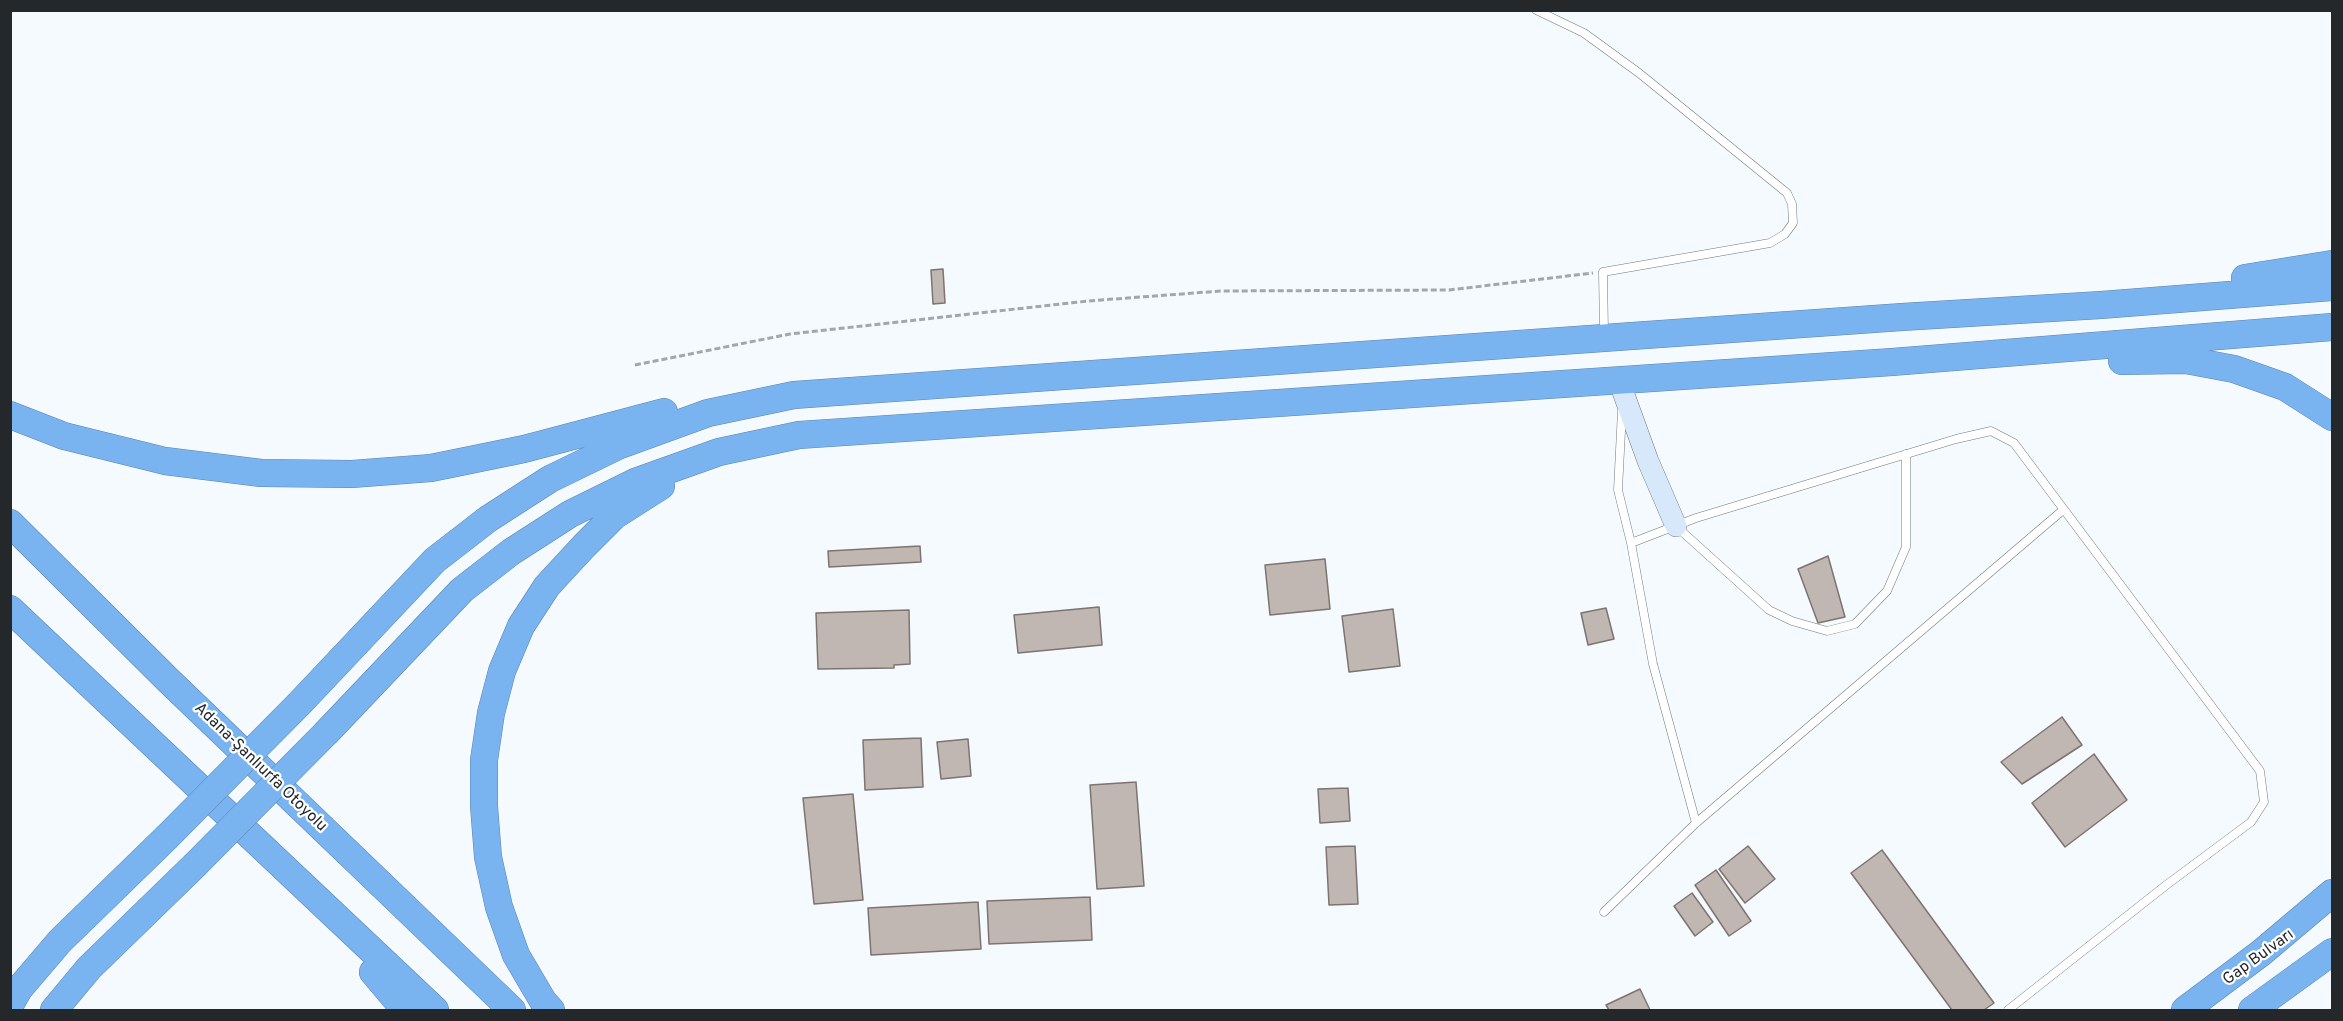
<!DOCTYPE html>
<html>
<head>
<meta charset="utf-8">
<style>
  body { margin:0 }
  #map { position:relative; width:2343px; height:1021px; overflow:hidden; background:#f5faff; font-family:Overpass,sans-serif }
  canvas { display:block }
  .frame { position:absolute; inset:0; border:12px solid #25282b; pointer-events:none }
</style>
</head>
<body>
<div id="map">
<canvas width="2343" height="1021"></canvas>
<div class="frame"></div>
</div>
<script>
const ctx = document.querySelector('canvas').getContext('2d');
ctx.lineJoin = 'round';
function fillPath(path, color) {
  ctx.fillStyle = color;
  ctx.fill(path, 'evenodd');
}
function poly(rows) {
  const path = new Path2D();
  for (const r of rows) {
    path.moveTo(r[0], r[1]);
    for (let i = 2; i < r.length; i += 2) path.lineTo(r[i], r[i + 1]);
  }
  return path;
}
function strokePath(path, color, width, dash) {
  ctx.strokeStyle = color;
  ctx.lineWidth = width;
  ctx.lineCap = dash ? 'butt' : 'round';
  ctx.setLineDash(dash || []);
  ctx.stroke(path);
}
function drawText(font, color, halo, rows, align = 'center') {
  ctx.font = font + ' Overpass,sans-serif';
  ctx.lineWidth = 4.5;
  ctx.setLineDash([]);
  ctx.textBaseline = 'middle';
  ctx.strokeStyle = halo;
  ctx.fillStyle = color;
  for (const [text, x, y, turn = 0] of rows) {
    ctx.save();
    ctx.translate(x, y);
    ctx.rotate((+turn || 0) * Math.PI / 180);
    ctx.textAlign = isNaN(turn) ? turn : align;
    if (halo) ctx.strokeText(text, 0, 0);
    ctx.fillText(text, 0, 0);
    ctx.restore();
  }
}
const building = poly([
  [943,269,945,303,933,304,931,270,943,269],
  [920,546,921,562,829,567,828,551,920,546],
  [1828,556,1845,617,1818,623,1798,569,1828,556],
  [1325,559,1330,609,1270,615,1265,565,1325,559],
  [1099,607,1102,645,1018,653,1014,615,1099,607],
  [1606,608,1614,639,1588,645,1581,613,1606,608],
  [1393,609,1400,666,1349,672,1342,616,1393,609],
  [909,610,910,664,894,665,894,668,818,669,816,613,909,610],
  [2062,717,2082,745,2022,784,2001,762,2062,717],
  [921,738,923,787,865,790,863,740,921,738],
  [968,739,971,776,941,779,937,742,968,739],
  [2094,754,2127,800,2065,847,2032,803,2094,754],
  [1136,782,1144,886,1097,889,1090,785,1136,782],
  [1348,788,1350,821,1320,823,1318,789,1348,788],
  [853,794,863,900,814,904,803,798,853,794],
  [1355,846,1358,904,1329,905,1326,847,1355,846],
  [1748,846,1775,879,1745,903,1719,869,1748,846],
  [1882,850,1994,1003,1984,1010,1952,1010,1851,873,1882,850],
  [1716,870,1751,921,1729,936,1695,885,1716,870],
  [1692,893,1713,922,1695,936,1674,906,1692,893],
  [1090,897,1092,940,989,944,987,901,1090,897],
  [978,902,981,949,871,955,868,908,978,902],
  [1640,989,1650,1010,1609,1010,1606,1005,1640,989]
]);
const path = poly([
  [635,365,790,334,1088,301,1221,291,1449,290,1593,273]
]);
const lane = poly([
  [1536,10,1584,33,1639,73,1787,193,1792,204,1793,223,1785,234,1770,243,1603,272,1604,333],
  [1622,411,1618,490,1631,543,1653,664,1696,823],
  [1677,527,1769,610,1792,621,1827,631,1855,624,1887,591,1906,547,1906,454],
  [1631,543,1696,518,1956,439,1991,431,2014,443,2260,771,2264,802,2251,822,2165,886,2008,1010],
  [1604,912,1696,823,2063,510]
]);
const secondary = poly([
  [1623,392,1648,461,1676,526]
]);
const highway = poly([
  [2245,278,2332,264],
  [2122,361,2186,360,2234,369,2285,387,2332,417],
  [10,415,64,436,165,461,261,473,352,474,431,468,524,449,664,412],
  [10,523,167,679,512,1010],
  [10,609,435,1010],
  [299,704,435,560,488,519,550,479,620,445,708,413,794,395,1902,317,2101,305,2332,287],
  [327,732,462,590,511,552,570,514,635,482,719,452,799,435,1892,362,2332,327],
  [373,972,405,1010],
  [10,1005,19,989,60,941,166,838],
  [54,1010,89,968,194,866],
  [551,1010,543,1001,516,955,499,907,488,857,484,806,484,760,491,713,502,671,521,626,547,586,584,546,614,516,661,486],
  [2185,1010,2261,953,2332,893],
  [2252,1010,2332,952]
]);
const highwayBridge = poly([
  [166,838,299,704],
  [194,866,327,732]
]);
const streetNames = [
  ["Adana-Şanlıurfa Otoyolu",260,768,44],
  ["Gap Bulvarı",2259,958,-36]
];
fillPath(building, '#c1b7b2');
strokePath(building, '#7d746f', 1.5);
strokePath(lane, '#71797f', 9);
strokePath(secondary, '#71797f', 22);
strokePath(highway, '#5c83ab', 28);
strokePath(path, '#a3a7ab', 3, [6, 3]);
strokePath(lane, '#fff', 8);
strokePath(secondary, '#d7e8fa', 21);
strokePath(highway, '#79b4f0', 27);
strokePath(highwayBridge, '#5c83ab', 28, []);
strokePath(highwayBridge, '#79b4f0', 27);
drawText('16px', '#25282b', '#fff', streetNames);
</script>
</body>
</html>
